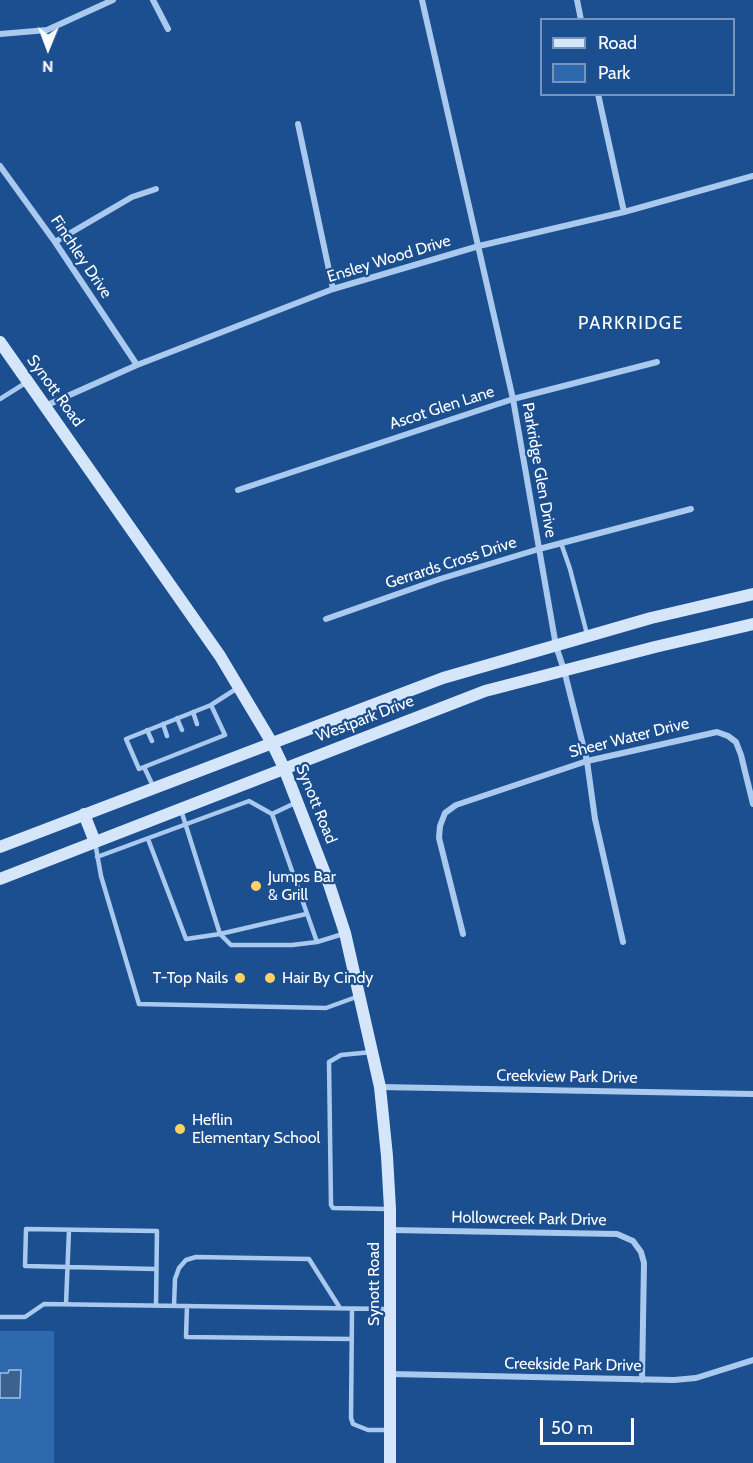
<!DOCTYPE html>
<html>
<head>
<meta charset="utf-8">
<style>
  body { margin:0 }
  #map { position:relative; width:753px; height:1463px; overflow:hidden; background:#1b4f8f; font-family:Cabin,sans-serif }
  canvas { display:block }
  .legend { position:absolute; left:540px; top:18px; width:195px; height:78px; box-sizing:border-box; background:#1b4f8f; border:2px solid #7695bc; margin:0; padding:8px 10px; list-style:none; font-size:18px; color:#fff }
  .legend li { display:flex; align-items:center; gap:12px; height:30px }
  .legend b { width:30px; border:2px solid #7695bc }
  .north { position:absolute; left:18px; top:18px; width:60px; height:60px; -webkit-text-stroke:4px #1b4f8f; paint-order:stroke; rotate:181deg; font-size:16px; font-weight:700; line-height:24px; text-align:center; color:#fff }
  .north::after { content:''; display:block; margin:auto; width:21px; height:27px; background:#fff; clip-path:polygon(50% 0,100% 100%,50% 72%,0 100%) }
  .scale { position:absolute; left:540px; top:1418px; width:94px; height:27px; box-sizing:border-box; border:3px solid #fff; border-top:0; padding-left:8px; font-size:18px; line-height:21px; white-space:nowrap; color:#fff; -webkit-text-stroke:4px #1b4f8f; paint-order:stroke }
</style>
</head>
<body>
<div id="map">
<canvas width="753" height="1463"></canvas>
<ul class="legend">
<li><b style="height:8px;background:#d6e6fa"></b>Road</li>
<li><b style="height:16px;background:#2e69ad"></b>Park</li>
</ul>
<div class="north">N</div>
<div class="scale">50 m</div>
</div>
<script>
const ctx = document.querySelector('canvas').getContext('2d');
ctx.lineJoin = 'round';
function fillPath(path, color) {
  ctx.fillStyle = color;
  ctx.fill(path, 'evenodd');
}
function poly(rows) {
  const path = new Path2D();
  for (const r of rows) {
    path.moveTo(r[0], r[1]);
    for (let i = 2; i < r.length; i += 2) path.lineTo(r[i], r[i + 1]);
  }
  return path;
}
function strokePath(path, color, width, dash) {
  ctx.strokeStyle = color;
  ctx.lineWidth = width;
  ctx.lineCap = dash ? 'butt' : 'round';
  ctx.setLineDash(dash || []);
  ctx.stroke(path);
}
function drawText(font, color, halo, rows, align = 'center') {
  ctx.font = font + ' Cabin,sans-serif';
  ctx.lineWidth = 4.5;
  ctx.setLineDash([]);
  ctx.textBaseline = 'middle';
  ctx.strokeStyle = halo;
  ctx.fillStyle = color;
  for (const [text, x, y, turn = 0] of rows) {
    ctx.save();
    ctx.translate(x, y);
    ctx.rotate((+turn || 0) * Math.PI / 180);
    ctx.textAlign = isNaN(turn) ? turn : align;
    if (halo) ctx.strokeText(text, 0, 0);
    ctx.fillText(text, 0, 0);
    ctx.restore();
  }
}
const green = poly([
  [0,1331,54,1331,54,1463,0,1463]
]);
const water = poly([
  [9,1370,21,1370,20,1398,0,1398,0,1373,8,1373,9,1370]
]);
const lane = poly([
  [0,399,27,382],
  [561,543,570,569,587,634],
  [211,705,225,735,139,769,126,739,211,705,236,689],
  [193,712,197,724],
  [177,718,182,730],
  [163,724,167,736],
  [147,730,152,741],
  [144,767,153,786],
  [295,803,272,814,317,942],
  [181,810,220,934,231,945,292,945,317,942,343,934],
  [148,839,186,939,220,934,306,914],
  [95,842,101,876,139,1004,326,1008,359,996],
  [97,857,249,801,272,814],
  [372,1052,341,1055,329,1062,331,1205,333,1208,387,1209],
  [66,1304,69,1230],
  [156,1305,157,1231,26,1229,25,1266,156,1269],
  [174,1306,175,1279,179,1268,186,1260,196,1257,309,1259,340,1308],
  [187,1306,186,1337,352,1339],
  [352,1309,351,1418,353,1424,368,1430,390,1430],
  [0,1317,25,1317,44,1304,388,1309]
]);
const street = poly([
  [153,0,168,29],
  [422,0,513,399,556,646,564,670,587,761,595,819,623,942],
  [577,0,581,20],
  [0,34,47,30,113,0],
  [598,94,624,212],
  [298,124,333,289],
  [0,166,55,242,137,365],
  [55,242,132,197,156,189],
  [45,406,137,365,333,289,479,246,624,212,753,176],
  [238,490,513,399,657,362],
  [326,619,440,579,539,549,691,509],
  [463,934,439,838,440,826,445,813,456,805,587,761,717,732,728,736,736,742,741,755,753,804],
  [380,1087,753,1094],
  [390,1230,617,1234,633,1241,641,1252,644,1263,642,1380],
  [391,1374,674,1380,696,1378,753,1360]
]);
const secondary = poly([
  [0,342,220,656,272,743,284,768,329,884,345,933,380,1087,387,1156,390,1209,390,1463],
  [84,814,95,842],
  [0,847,443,678,651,618,753,594],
  [0,879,485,691,655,647,753,624]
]);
const markers = [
  [256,886,6,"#ffd166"],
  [240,978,6,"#ffd166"],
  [270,978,6,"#ffd166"],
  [180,1129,6,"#ffd166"]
];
const streetNames = [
  ["Finchley Drive",81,257,56],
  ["Ensley Wood Drive",389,259,-17],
  ["Synott Road",55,391,54],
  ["Ascot Glen Lane",442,408,-18],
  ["Parkridge Glen Drive",539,470,80],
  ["Gerrards Cross Drive",451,563,-18],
  ["Westpark Drive",365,719,-21],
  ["Sheer Water Drive",629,738,-14],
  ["Synott Road",316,804,68],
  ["Creekview Park Drive",567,1077,1],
  ["Hollowcreek Park Drive",529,1219,1],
  ["Synott Road",374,1284,-90],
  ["Creekside Park Drive",573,1365,1]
];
const poiNames = [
  ["Jumps Bar",268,877],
  ["& Grill",268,895],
  ["T-Top Nails",228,978,"right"],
  ["Hair By Cindy",282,978],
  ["Heflin",192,1120],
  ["Elementary School",192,1138]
];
const neighbourhoodNames = [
  ["PARKRIDGE",631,324]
];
fillPath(green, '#2e69ad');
fillPath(water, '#3c6290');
strokePath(water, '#9cc4f0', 1.5);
strokePath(lane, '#a9c9ee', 4.5);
strokePath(street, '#a9c9ee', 6);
strokePath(secondary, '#d6e6fa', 12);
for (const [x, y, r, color] of markers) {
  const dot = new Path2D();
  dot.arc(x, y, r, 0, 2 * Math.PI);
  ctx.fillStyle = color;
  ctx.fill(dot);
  strokePath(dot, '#1b4f8f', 2);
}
drawText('16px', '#fff', '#1b4f8f', streetNames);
drawText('16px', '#fff', '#1b4f8f', poiNames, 'left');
ctx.letterSpacing = '1.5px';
drawText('18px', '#fff', '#1b4f8f', neighbourhoodNames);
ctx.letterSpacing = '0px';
</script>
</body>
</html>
